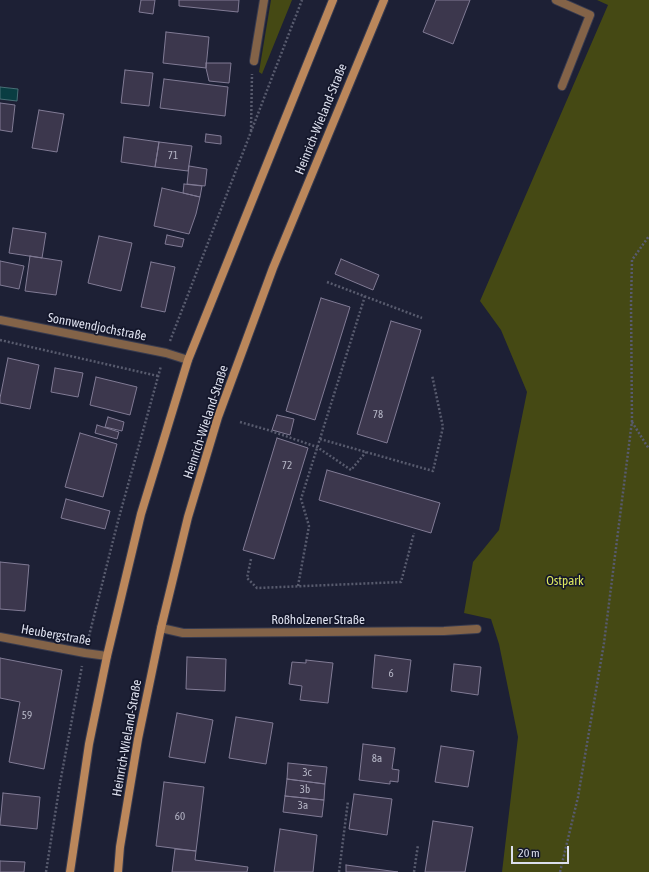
<!DOCTYPE html>
<html>
<head>
<meta charset="utf-8">
<style>
  body { margin:0 }
  #map { position:relative; width:649px; height:872px; overflow:hidden; background:#1d2035; font-family:"Asap Condensed",sans-serif }
  canvas { display:block }
  .scale { position:absolute; left:511px; top:846px; width:58px; height:18px; box-sizing:border-box; border:2px solid #dcdfed; border-top:0; padding-left:5px; font-size:12px; line-height:14px; white-space:nowrap; color:#dcdfed; -webkit-text-stroke:3px #14172b; paint-order:stroke }
</style>
</head>
<body>
<div id="map">
<canvas width="649" height="872"></canvas>
<div class="scale">20 m</div>
</div>
<script>
const ctx = document.querySelector('canvas').getContext('2d');
ctx.lineJoin = 'round';
function fillPath(path, color) {
  ctx.fillStyle = color;
  ctx.fill(path, 'evenodd');
}
function poly(rows) {
  const path = new Path2D();
  for (const r of rows) {
    path.moveTo(r[0], r[1]);
    for (let i = 2; i < r.length; i += 2) path.lineTo(r[i], r[i + 1]);
  }
  return path;
}
function strokePath(path, color, width, dash) {
  ctx.strokeStyle = color;
  ctx.lineWidth = width;
  ctx.lineCap = dash ? 'butt' : 'round';
  ctx.setLineDash(dash || []);
  ctx.stroke(path);
}
function drawText(font, color, halo, rows, align = 'center') {
  ctx.font = font + ' "Asap Condensed",sans-serif';
  ctx.lineWidth = 3.5;
  ctx.setLineDash([]);
  ctx.textBaseline = 'middle';
  ctx.strokeStyle = halo;
  ctx.fillStyle = color;
  for (const [text, x, y, turn = 0] of rows) {
    ctx.save();
    ctx.translate(x, y);
    ctx.rotate((+turn || 0) * Math.PI / 180);
    ctx.textAlign = isNaN(turn) ? turn : align;
    if (halo) ctx.strokeText(text, 0, 0);
    ctx.fillText(text, 0, 0);
    ctx.restore();
  }
}
const green = poly([
  [271,0,292,0,262,74,259,72],
  [597,0,649,0,649,872,502,872,518,737,499,644,491,619,464,613,473,562,499,530,527,392,501,330,480,301,608,5]
]);
const water = poly([
  [0,87,18,89,17,101,0,99,0,87]
]);
const building = poly([
  [141,0,155,0,153,14,139,12,141,0],
  [179,0,239,0,238,12,179,6,179,0],
  [436,0,470,0,453,44,423,32,436,0],
  [166,32,209,37,206,68,163,63,166,32],
  [206,63,231,63,229,83,209,81,206,68,206,63],
  [125,70,153,73,149,106,121,103,125,70],
  [164,79,228,87,225,116,160,108,164,79],
  [0,103,15,105,12,132,0,130,0,103],
  [39,110,64,114,57,152,32,148,39,110],
  [206,134,221,136,221,144,205,142,206,134],
  [124,137,159,142,155,167,121,162,124,137],
  [159,142,192,146,188,171,155,167,159,142],
  [189,166,207,169,205,186,187,184,189,166],
  [184,184,202,186,200,197,183,193,184,184],
  [162,188,200,197,196,214,189,234,154,226,162,188],
  [13,228,46,233,42,258,9,253,13,228],
  [167,235,184,239,182,247,165,244,167,235],
  [99,236,132,243,121,291,88,283,99,236],
  [30,256,62,261,56,295,25,291,30,256],
  [341,259,379,275,373,290,335,274,341,259],
  [0,261,24,266,19,289,0,285,0,261],
  [151,262,175,267,165,312,141,307,151,262],
  [321,298,350,307,315,420,286,411,321,298],
  [391,321,421,330,387,443,357,434,391,321],
  [8,358,39,365,30,409,0,403,0,398,8,358],
  [55,368,83,373,78,397,51,392,55,368],
  [96,377,137,387,130,415,90,405,96,377],
  [277,415,294,419,290,435,272,430,277,415],
  [108,417,124,422,122,431,105,427,108,417],
  [97,425,119,432,117,439,95,433,97,425],
  [80,433,117,444,103,497,65,487,80,433],
  [277,438,308,448,274,559,243,550,277,438],
  [327,470,440,503,431,533,319,500,327,470],
  [66,499,110,511,105,529,61,518,66,499],
  [0,562,29,565,25,611,0,609,0,562],
  [375,655,411,660,407,692,372,688,375,655],
  [187,657,226,659,225,691,186,689,187,657],
  [0,658,62,670,44,769,9,762,20,702,0,698,0,658],
  [306,660,333,663,328,703,300,700,302,686,289,684,292,662,306,663,306,660],
  [454,664,481,667,478,695,451,691,454,664],
  [177,713,213,720,205,763,169,757,177,713],
  [236,717,273,723,266,764,229,758,236,717],
  [363,744,395,748,392,769,399,770,398,782,390,781,390,784,359,780,363,744],
  [441,746,474,751,468,787,435,782,441,746],
  [288,763,327,767,325,784,287,779,288,763],
  [287,779,325,784,324,800,285,796,287,779],
  [164,782,204,787,196,851,156,846,164,782],
  [3,793,40,797,37,829,0,825,3,793],
  [354,794,392,799,387,835,349,829,354,794],
  [285,796,324,800,322,817,283,812,285,796],
  [433,821,473,827,465,872,425,872,433,821],
  [280,829,317,835,313,872,274,872,280,829],
  [175,849,196,851,195,860,248,867,247,872,172,872,175,849],
  [0,861,25,862,24,872,0,872,0,861],
  [346,865,398,872,346,872,346,865]
]);
const path = poly([
  [251,131,252,74],
  [327,282,422,318],
  [0,340,158,376],
  [170,341,302,0],
  [240,422,268,430,317,447,351,470,366,452],
  [632,422,649,449],
  [320,439,433,471,443,427,432,375],
  [251,559,247,578,257,588,401,582,414,533],
  [298,586,309,526,301,499,365,296],
  [88,640,118,521,161,366],
  [46,872,60,783,82,666],
  [339,872,348,801],
  [414,872,418,845],
  [560,872,578,797,604,643,632,421,631,304,632,260,649,236]
]);
const lane = poly([
  [556,0,590,15,562,86]
]);
const street = poly([
  [254,61,264,0],
  [0,320,166,353,188,360],
  [161,628,183,633,192,633,444,631,477,629],
  [0,637,85,653,107,656]
]);
const secondary = poly([
  [70,872,89,744,107,656,141,514,188,360,333,0],
  [118,872,120,847,138,739,161,628,188,517,218,417,273,268,384,0]
]);
const numberNames = [
  ["71",173,156],
  ["78",378,415],
  ["72",287,466],
  ["6",391,674],
  ["59",27,716],
  ["8a",377,759],
  ["3c",307,773],
  ["3b",305,790],
  ["3a",303,806],
  ["60",180,817]
];
const streetNames = [
  ["Heinrich-Wieland-Straße",321,119,-68],
  ["Sonnwendjochstraße",97,327,11],
  ["Heinrich-Wieland-Straße",206,422,-72],
  ["Roßholzener Straße",318,620],
  ["Heubergstraße",56,635,10],
  ["Heinrich-Wieland-Straße",127,738,-80]
];
const parkNames = [
  ["Ostpark",565,581]
];
fillPath(green, '#454914');
fillPath(water, '#093d42');
strokePath(water, '#486e75', 1);
fillPath(building, '#3c374d');
strokePath(building, '#817b95', 1);
strokePath(lane, '#383b4f', 10);
strokePath(street, '#383b4f', 10);
strokePath(secondary, '#383b4f', 10);
strokePath(path, '#585b6e', 2.5, [2, 2]);
strokePath(lane, '#836348', 8);
strokePath(street, '#836348', 8);
strokePath(secondary, '#bb875b', 8);
drawText('11px', '#b4b5c5', null, numberNames);
drawText('13px', '#dcdfed', '#14172b', streetNames);
drawText('13px', '#dbe65e', '#14172b', parkNames);
</script>
</body>
</html>
